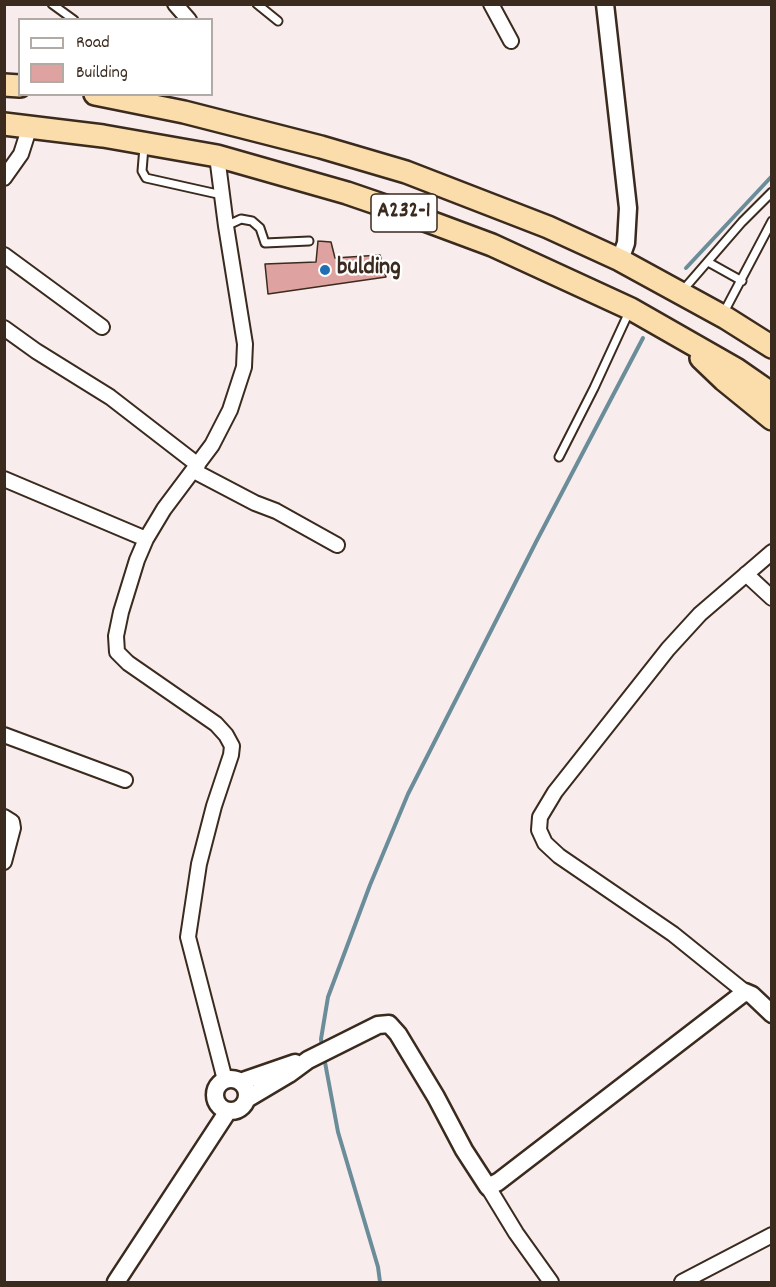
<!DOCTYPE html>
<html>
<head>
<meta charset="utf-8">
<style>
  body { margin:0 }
  #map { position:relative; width:776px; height:1287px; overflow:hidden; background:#f8edec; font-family:Dekko,sans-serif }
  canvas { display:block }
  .frame { position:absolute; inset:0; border:6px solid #3b2a1e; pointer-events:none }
  .legend { position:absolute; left:18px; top:18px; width:195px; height:78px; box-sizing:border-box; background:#fff; border:2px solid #b1aaa5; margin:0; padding:8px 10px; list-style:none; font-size:18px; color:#3b2a1e }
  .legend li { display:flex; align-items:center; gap:12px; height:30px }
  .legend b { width:30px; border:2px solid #b1aaa5 }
</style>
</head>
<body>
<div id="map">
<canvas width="776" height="1287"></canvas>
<div class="frame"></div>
<ul class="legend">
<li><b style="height:8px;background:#fff"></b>Road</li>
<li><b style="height:16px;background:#dea3a0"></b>Building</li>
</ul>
</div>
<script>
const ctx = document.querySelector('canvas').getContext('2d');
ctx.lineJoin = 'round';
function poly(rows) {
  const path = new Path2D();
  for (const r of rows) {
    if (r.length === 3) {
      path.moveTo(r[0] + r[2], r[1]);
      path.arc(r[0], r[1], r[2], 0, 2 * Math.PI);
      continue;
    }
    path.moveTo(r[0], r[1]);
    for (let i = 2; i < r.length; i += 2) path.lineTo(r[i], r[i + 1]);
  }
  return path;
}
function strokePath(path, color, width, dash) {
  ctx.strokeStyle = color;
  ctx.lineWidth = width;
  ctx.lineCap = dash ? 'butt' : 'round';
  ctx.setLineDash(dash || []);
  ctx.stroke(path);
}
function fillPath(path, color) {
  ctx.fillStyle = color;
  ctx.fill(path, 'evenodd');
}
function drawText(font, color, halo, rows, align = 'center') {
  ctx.font = font + ' Dekko,sans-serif';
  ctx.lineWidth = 4.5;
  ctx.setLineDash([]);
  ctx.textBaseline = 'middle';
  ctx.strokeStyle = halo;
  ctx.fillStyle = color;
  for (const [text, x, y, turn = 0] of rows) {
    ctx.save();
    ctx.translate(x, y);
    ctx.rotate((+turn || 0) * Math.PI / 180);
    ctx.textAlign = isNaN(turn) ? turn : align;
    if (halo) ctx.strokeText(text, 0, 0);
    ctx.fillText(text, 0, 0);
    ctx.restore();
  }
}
const stream = poly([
  [686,268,772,176],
  [322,1047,321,1039,328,997,370,885,408,794,536,542,643,338],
  [324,1057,338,1132,378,1267,380,1282]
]);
const building = poly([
  [318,241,331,242,335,258,380,255,386,277,268,294,265,264,316,262,318,241]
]);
const service = poly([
  [52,4,74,20],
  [257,4,278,21],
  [144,147,142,171,146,178,222,195],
  [226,226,241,219,252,221,260,228,265,243,309,241],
  [708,262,742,281],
  [683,290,742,222,772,192],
  [723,314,772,221],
  [559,457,594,388,629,312]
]);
const minor = poly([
  [175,4,189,20],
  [491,4,511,41],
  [217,156,226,226,245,344,244,367,230,410,212,445,164,509,146,539,137,560,121,612,116,636,117,652,128,663,216,724,226,735,232,746,231,755,214,806,199,864,188,937,225,1080],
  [4,178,21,154,30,126],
  [4,255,102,327],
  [4,328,36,351,110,397,198,465],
  [194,471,255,503,276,511,337,545],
  [4,479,146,539],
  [746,574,772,598],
  [4,735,125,780],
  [4,817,12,822,13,828,4,862],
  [745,992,673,934,559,856,545,843,539,830,540,817,555,792,668,649,700,614,772,552],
  [488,1187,516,1233,551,1282],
  [682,1282,772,1235]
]);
const tertiary = poly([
  [605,4,628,208,626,243,620,260],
  [231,1095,16],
  [240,1082,295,1063],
  [247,1099,289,1074,308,1060,378,1025,389,1024,398,1034,436,1097,464,1150,488,1187,498,1182,745,992,752,995,772,1014],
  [116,1282,228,1111]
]);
const trunk = poly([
  [4,85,20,86],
  [95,94,184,112,321,147,406,172,548,227,620,260,726,318,772,347],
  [4,124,103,136,217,156,347,193,414,216,492,245,631,309,736,369,772,394],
  [701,358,724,380,772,419]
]);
const markers = [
  [325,270,6,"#1f6fb2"]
];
const shields = [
  [404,213,66]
];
const shieldNames = [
  ["A232-1",404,213]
];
const poiNames = [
  ["bulding",337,270]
];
strokePath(stream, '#6b8d9a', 4);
fillPath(building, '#dea3a0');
strokePath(building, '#3b2a1e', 1.5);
strokePath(service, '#3b2a1e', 11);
strokePath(minor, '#3b2a1e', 18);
strokePath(tertiary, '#3b2a1e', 21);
strokePath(trunk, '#3b2a1e', 26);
strokePath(service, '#fff', 7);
strokePath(minor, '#fff', 14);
strokePath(tertiary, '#fff', 16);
strokePath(trunk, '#faddab', 21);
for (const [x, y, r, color] of markers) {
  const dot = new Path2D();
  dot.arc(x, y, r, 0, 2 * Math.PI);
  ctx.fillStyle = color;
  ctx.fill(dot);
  strokePath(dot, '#fff', 2);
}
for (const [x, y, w] of shields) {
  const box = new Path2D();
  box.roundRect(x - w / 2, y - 19, w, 38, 4.5);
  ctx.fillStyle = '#fff';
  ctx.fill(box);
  strokePath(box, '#3b2a1e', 1.5);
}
drawText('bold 22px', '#3b2a1e', null, shieldNames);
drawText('bold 24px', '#3b2a1e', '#fff', poiNames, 'left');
</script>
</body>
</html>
